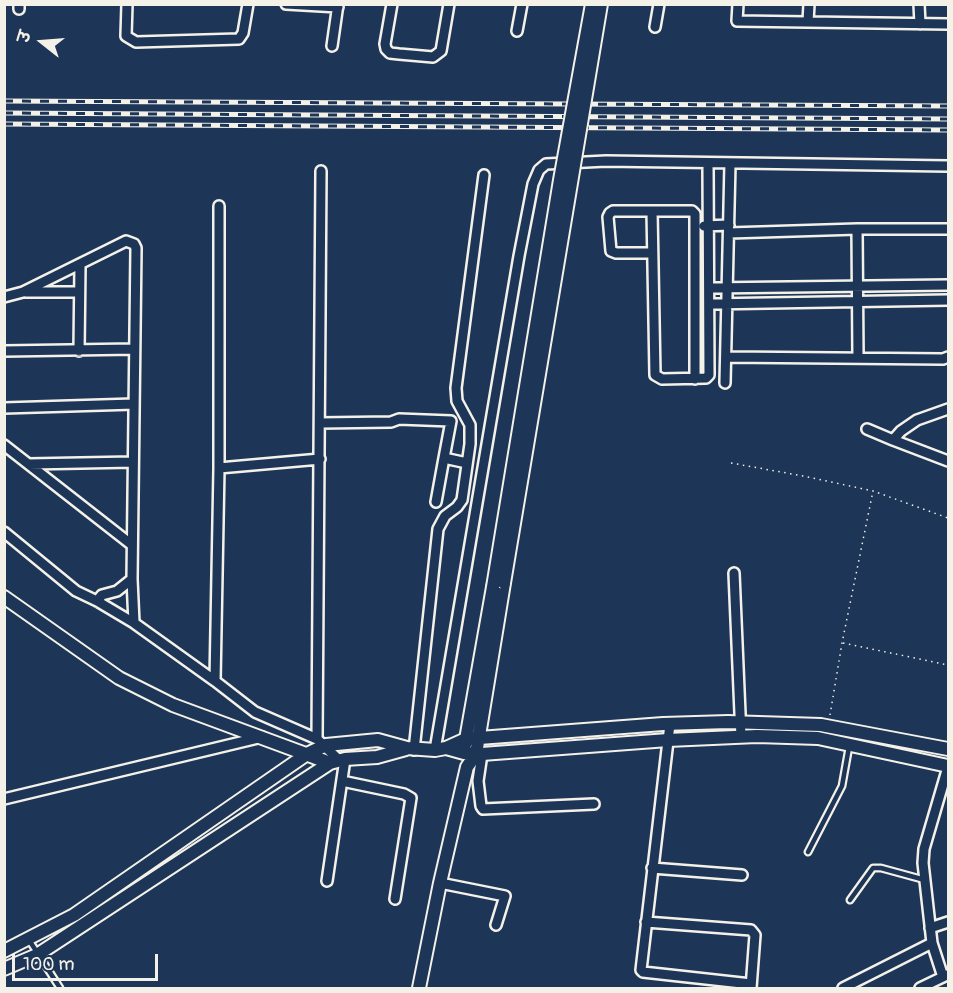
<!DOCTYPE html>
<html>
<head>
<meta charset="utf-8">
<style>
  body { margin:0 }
  #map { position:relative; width:953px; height:993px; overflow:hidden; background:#1d3557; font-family:Pangolin,"Playpen Sans Deva",sans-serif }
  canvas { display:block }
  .frame { position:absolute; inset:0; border:6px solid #f4f1e8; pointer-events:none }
  .north { position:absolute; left:12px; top:12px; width:60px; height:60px; -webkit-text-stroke:4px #1d3557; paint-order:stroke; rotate:287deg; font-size:16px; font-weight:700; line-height:24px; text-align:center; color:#f4f1e8 }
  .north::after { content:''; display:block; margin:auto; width:21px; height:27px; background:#f4f1e8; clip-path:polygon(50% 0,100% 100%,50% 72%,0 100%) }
  .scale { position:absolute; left:12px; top:954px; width:146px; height:27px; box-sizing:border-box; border:3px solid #f4f1e8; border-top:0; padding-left:8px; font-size:18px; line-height:21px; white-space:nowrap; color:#f4f1e8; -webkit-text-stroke:4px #1d3557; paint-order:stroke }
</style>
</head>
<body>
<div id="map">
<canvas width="953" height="993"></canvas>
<div class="frame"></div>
<div class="north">उ</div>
<div class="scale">100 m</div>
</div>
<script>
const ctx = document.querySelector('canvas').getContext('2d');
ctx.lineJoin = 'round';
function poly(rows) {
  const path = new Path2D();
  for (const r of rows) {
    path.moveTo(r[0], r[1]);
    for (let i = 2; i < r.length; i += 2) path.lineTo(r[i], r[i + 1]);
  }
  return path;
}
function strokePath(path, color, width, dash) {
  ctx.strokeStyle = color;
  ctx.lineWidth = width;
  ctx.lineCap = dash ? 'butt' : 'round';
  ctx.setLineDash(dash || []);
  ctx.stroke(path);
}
const path = poly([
  [731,463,803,476,873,491,948,518],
  [843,643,948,665],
  [830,715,842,643,873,491]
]);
const service = poly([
  [808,852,842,786,849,747],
  [850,900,873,868,881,868,925,880],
  [29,940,60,988]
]);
const minor = poly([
  [127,4,126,36,136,42,239,39,243,33,248,4],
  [286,4,338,7],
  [392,4,385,44,386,49,390,53,399,54,433,57,441,51,449,4],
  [738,4,737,21,948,24],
  [919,4,920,24],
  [19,9,19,4],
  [808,22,809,4],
  [655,27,659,4],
  [517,31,522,4],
  [332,46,338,4],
  [321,171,317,739,339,760],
  [652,211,655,375,662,379,706,378,709,375,708,164],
  [704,226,729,225],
  [857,229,858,358],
  [729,233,857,229,948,229],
  [652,253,616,253,611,251,608,217,610,213,613,211,692,211,695,214,695,379],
  [709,288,948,285],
  [26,292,79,292],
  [4,297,23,292,126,241,134,244,136,248,132,579],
  [709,304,948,300],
  [4,351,134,349],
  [79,351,80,265],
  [726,357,943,359,948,357],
  [725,383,730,163],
  [4,408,134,404],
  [320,423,391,422,399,419,451,421,444,458,467,463],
  [867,429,893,440,901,431,917,420,948,409],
  [893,440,948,461],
  [4,445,132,545],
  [29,464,133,462],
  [219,468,320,459],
  [436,502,444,458],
  [4,532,76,591,97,601,134,623,215,681,255,712,317,739],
  [734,573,741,737],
  [97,601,102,595,117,591,132,579,134,623],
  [215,681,219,468,219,206],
  [670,724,641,970,643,972,751,984],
  [414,750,438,529,445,516,457,507,462,500,470,444,470,425,457,401,456,388,484,175],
  [435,750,519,256,533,184,539,170,546,164,606,161,948,166],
  [482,754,478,781,481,806,483,809,594,804],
  [342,781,404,794,411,798,395,899],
  [4,799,262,737],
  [652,868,742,875],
  [327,881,345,759],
  [440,883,505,896,496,925],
  [646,922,751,930,755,935,751,988],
  [930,928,948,922],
  [932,943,943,977],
  [843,988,932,943,923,863,924,849,948,767],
  [920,988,947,975]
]);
const tertiary = poly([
  [4,597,119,678,173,705,330,763],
  [465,745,493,587],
  [446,748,464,753,482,754,668,740,757,736,818,738,948,766],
  [4,951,74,915,307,754,326,745,378,740,407,748,435,750,446,748,466,739,663,724,728,722,821,725,948,749],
  [4,969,37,955,330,763,345,759,377,757,406,749],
  [419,988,440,883,467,767,476,754,504,583]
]);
const rail = poly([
  [4,101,948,106],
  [4,113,948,119],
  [4,124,948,130]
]);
const tertiaryBridge = poly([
  [504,583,601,4],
  [493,587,560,180,592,4]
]);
strokePath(service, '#f4f1e8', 9);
strokePath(minor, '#f4f1e8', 14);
strokePath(tertiary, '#f4f1e8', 16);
strokePath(path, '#f4f1e8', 1.5, [1.5, 4.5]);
strokePath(service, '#1d3557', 4.5);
strokePath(minor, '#1d3557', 9);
strokePath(tertiary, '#1d3557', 12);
strokePath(rail, '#f4f1e8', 5);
strokePath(rail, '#1d3557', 3, [9]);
strokePath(tertiaryBridge, '#f4f1e8', 16, []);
strokePath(tertiaryBridge, '#1d3557', 12);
</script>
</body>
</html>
